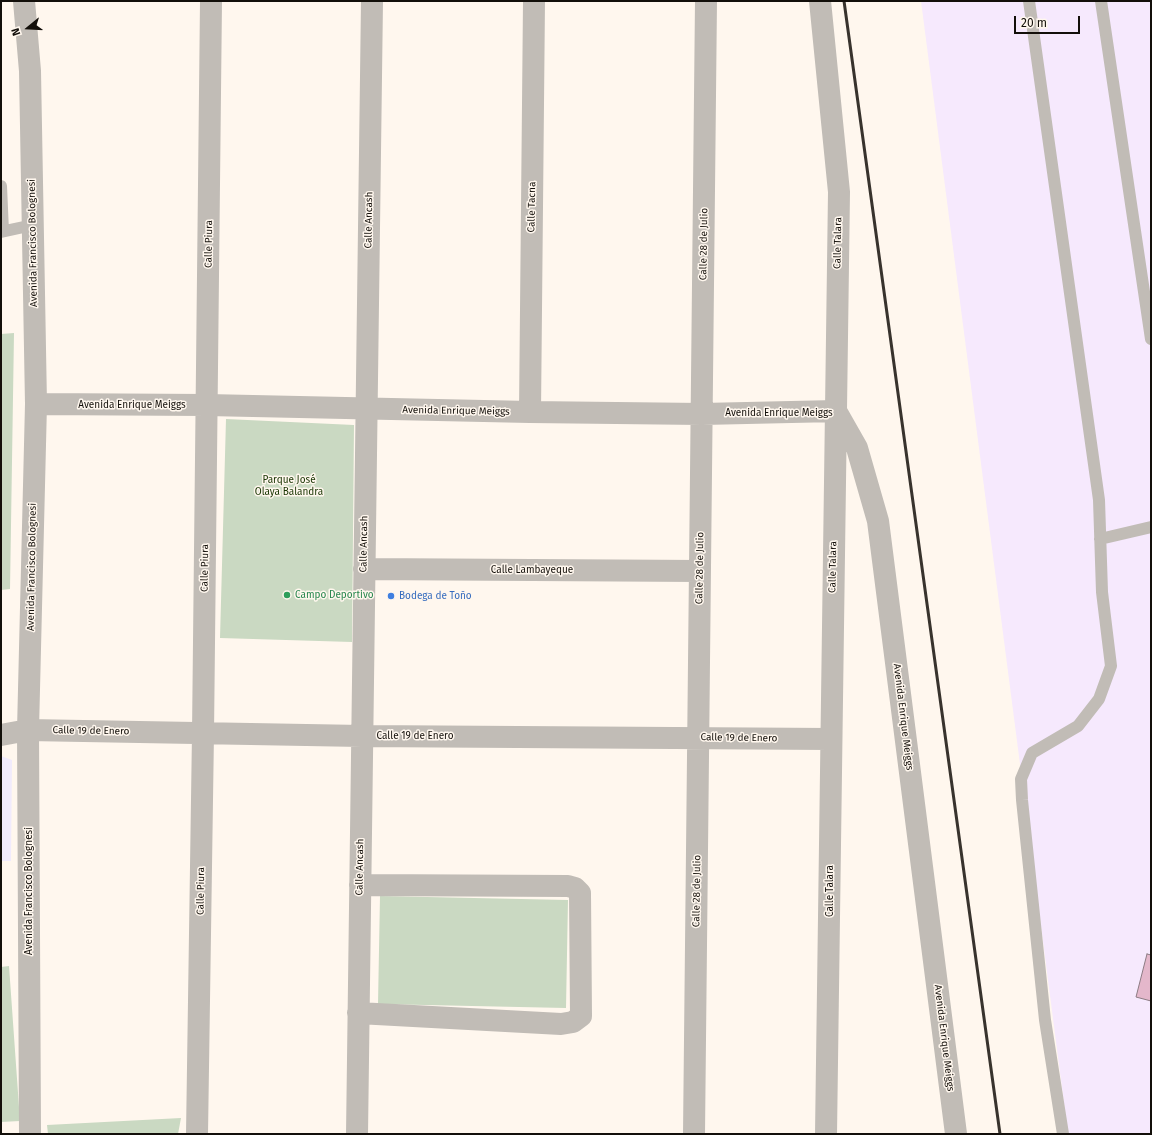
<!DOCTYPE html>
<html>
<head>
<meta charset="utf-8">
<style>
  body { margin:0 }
  #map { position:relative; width:1152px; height:1135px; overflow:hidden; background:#fff7ee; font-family:"Fira Sans",sans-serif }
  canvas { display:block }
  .frame { position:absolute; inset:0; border:2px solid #130f0a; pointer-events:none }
  .north { position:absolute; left:8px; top:8px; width:40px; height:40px; -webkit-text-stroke:3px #fff7ee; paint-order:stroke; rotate:252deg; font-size:11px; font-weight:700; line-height:16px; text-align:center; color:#130f0a }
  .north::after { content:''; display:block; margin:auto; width:14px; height:18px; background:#130f0a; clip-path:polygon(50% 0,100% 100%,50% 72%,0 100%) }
  .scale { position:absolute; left:1014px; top:16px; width:66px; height:18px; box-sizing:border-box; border:2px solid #130f0a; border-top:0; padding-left:5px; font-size:12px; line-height:14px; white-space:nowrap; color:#130f0a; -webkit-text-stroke:3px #fff7ee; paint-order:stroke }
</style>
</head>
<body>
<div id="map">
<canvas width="1152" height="1135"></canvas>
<div class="frame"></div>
<div class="north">N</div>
<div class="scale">20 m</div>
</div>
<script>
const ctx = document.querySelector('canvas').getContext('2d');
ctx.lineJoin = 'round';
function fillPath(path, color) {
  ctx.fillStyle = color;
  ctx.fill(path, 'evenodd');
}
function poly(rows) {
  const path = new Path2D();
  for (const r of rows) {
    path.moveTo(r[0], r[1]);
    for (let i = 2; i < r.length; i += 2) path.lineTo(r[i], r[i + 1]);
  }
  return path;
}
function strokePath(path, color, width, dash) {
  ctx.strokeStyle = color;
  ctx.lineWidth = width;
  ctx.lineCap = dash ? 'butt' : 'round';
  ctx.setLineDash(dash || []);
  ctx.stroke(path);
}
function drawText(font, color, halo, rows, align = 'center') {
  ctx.font = font + ' "Fira Sans",sans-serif';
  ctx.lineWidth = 3;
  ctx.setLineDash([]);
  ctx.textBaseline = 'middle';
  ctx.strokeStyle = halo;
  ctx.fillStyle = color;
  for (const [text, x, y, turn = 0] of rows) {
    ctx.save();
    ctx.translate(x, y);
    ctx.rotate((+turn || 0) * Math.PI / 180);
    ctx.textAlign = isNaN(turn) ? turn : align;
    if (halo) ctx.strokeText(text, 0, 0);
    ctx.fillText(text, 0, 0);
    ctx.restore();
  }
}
const industrial = poly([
  [921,1,1151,1,1151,1134,1068,1134]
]);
const medical = poly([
  [1,756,12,760,11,861,1,861]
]);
const green = poly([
  [14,333,10,589,1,590,1,334],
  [226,419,354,425,352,642,220,638],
  [380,896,568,900,566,1008,378,1004],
  [9,966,20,1121,1,1122,1,967],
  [181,1118,178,1134,48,1134,47,1125]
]);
const building = poly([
  [1147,954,1151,955,1151,1001,1136,997,1147,954]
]);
const service = poly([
  [1029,1,1099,500,1102,592,1111,666,1099,699,1078,726,1032,753,1021,779,1022,800,1045,1020,1063,1134],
  [1101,1,1151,339],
  [1,186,3,231],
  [1,232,33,225],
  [1100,539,1151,527]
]);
const minor = poly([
  [24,1,30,71,36,404,28,730,30,1134],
  [820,1,839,192,826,1134],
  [36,404,207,405,530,412,702,414,836,411],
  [836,411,857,448,878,521,956,1134],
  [530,412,534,1],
  [364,569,700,571],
  [1,735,28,730,362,736,830,739],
  [358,1013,561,1024,573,1022,581,1016,580,893,575,888,568,886,360,885],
  [197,1134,203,733,211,1],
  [357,1134,372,1],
  [694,1134,706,1]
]);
const rail = poly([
  [844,1,1000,1134]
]);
const markers = [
  [287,595,4,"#2e9e5b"],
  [391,596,4,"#3f7fe0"]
];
const streetNames = [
  ["Calle Tacna",532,207,-89],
  ["Calle Ancash",369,220,-89],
  ["Avenida Francisco Bolognesi",33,243,-91],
  ["Calle Talara",838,243,-89],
  ["Calle Piura",209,244,-89],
  ["Calle 28 de Julio",704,244,-89],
  ["Avenida Enrique Meiggs",132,405],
  ["Avenida Enrique Meiggs",456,411,1],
  ["Avenida Enrique Meiggs",779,413],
  ["Calle Ancash",364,544,-89],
  ["Avenida Francisco Bolognesi",32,567,-89],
  ["Calle Talara",833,567,-89],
  ["Calle Piura",205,568,-89],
  ["Calle 28 de Julio",700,568,-89],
  ["Calle Lambayeque",532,570],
  ["Avenida Enrique Meiggs",903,717,83],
  ["Calle 19 de Enero",91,731,1],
  ["Calle 19 de Enero",415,736],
  ["Calle 19 de Enero",739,738,1],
  ["Calle Ancash",360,867,-89],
  ["Avenida Francisco Bolognesi",29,891,-90],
  ["Calle Piura",201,891,-89],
  ["Calle 28 de Julio",697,891,-89],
  ["Calle Talara",830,891,-90],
  ["Avenida Enrique Meiggs",944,1038,83]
];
const parkNames = [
  ["Parque José",289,480],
  ["Olaya Balandra",289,492]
];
const leisureNames = [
  ["Campo Deportivo",295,595]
];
const shopNames = [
  ["Bodega de Toño",399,596]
];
fillPath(industrial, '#f6e9fd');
fillPath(medical, '#f1ebfc');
fillPath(green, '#cad9c2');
fillPath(building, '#e4b7cb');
strokePath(building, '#8d7c84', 1);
strokePath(service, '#c1bcb6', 12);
strokePath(minor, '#c1bcb6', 22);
strokePath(rail, '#38332d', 3);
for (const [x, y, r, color] of markers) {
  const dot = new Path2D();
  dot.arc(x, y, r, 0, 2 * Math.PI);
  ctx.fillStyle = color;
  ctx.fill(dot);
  strokePath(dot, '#fff7ee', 1.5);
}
drawText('10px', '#130f0a', '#fff7ee', streetNames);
drawText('10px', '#173400', '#fff7ee', parkNames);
drawText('10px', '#27864d', '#fff7ee', leisureNames, 'left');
drawText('10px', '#366cbe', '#fff7ee', shopNames, 'left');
</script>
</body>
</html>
